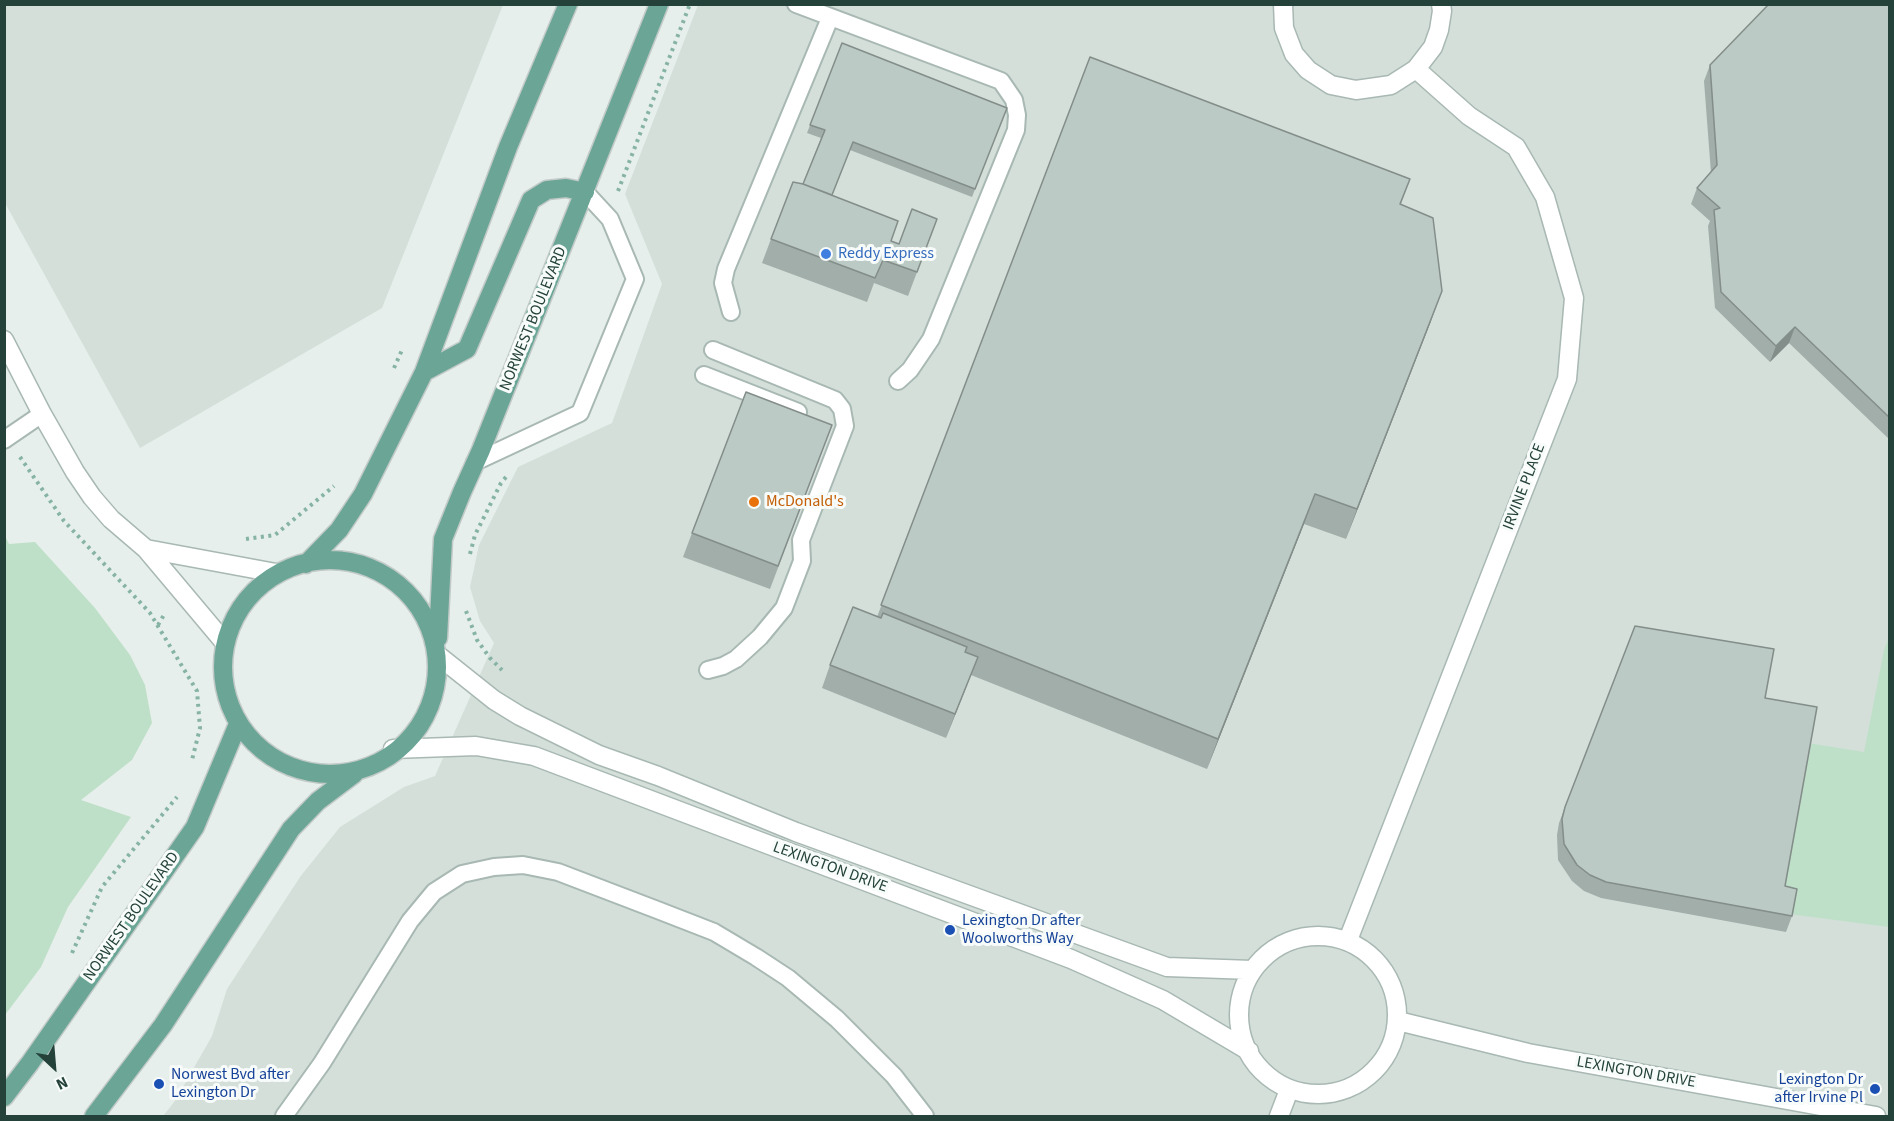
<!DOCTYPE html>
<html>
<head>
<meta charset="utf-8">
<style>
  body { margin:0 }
  #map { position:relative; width:1894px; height:1121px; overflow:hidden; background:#e6efeb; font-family:"Source Sans 3",sans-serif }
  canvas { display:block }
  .frame { position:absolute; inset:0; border:6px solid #24423a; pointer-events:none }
  .north { position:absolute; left:24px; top:1037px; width:60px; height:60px; -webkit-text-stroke:4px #f7fbf9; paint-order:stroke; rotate:154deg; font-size:16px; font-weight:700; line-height:24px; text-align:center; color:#24423a }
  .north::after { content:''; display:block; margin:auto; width:21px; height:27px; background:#24423a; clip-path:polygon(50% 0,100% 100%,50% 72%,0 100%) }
</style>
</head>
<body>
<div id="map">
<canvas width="1894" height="1121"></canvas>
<div class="frame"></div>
<div class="north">N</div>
</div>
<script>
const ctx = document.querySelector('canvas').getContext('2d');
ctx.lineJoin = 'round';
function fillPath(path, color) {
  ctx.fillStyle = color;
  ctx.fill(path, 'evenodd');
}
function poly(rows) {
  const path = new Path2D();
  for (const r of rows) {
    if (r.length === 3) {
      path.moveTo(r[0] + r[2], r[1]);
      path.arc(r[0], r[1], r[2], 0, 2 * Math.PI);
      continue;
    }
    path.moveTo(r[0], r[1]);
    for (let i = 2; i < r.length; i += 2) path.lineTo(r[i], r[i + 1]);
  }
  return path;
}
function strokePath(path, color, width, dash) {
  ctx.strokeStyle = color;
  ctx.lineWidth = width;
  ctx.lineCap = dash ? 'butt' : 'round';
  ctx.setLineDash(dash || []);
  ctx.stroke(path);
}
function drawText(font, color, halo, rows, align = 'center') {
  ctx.font = font + ' "Source Sans 3",sans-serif';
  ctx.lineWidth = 6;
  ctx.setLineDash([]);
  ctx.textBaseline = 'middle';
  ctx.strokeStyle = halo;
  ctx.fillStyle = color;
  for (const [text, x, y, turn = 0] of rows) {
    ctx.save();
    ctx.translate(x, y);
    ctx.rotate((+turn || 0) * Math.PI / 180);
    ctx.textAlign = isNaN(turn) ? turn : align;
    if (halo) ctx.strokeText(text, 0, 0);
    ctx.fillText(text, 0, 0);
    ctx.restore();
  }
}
const built = poly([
  [4,5,5,4,503,5,382,308,140,448,5,203],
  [698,5,1889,5,1889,1116,163,1116,175,1101,212,1036,227,989,300,877,340,827,404,787,435,776,494,643,480,621,470,587,479,545,518,467,612,423,662,284,625,194]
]);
const green = poly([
  [5,536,9,544,35,542,95,608,130,655,145,685,152,723,132,760,81,800,131,817,68,907,41,967,5,1015],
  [1889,637,1889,927,1789,914,1779,903,1808,743,1864,752,1884,650]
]);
const path = poly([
  [618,191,690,4],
  [394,368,402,350],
  [20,457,64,521,150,613,197,691,200,728,192,760],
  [246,539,275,535,334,486],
  [470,554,475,535,501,483,506,477],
  [466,611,477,640,490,658,502,670],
  [158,625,165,613],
  [72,953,102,887,177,797]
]);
const lane = poly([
  [796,4,1001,81,1014,100,1017,115,1016,130,931,339,910,370,898,381],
  [731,312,723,283,726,269,830,18],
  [704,375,798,412],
  [4,440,42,414],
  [475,462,580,413,635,279,610,219,585,192],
  [708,670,723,666,736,659,760,637,784,608,802,561,801,540,845,426,842,409,835,400,713,350],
  [284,1116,322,1063,410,921,434,892,462,874,494,867,523,865,558,872,660,911,714,932,756,957,788,978,837,1019,894,1076,925,1116]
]);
const street = poly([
  [1283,4,1284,28,1294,54,1308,70,1331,85,1356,90,1391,85,1416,69,1433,47,1439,30,1442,11,1441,4],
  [4,340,42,414,75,472,92,497,111,519,146,549,225,643],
  [146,549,276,573],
  [440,657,494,700,520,716,599,755,658,776,796,832,1167,967,1252,970],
  [393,749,476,746,534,756,1071,959,1163,1000,1249,1051],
  [1318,1015,79],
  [1348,940,1567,379,1574,298,1545,197,1516,147,1469,116,1416,69],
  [1398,1021,1528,1053,1876,1116],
  [1279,1116,1289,1090]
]);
const primary = poly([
  [424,372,467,349,531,200,547,190,566,188,585,192],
  [330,667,107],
  [306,564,339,530,363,494,424,372,508,147,568,4],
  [438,638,443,539,462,492,481,450,659,4],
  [4,1097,30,1063,195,827,238,724],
  [94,1116,163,1025,291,829,318,801,354,774]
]);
const wall = poly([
  [1890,4,1890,440,1789,343,1770,362,1715,308,1708,226,1710,221,1691,204,1697,188,1711,173,1704,81,1710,65],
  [842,43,1007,108,972,197,850,150,832,195,891,241,899,244,937,219,908,296,874,283,867,302,762,263,771,239,803,184,821,138,807,133],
  [1090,57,1410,179,1401,204,1431,321,1346,539,1304,524,1207,769,971,675,946,738,822,688,830,665,877,617],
  [832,425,770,589,683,557,692,533],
  [1635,626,1765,698,1785,886,1792,916,1786,932,1601,898,1584,891,1572,881,1558,860,1557,835,1559,823]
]);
const shadedWall = poly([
  [1442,291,1431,321,1346,539,1357,509],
  [1795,327,1789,343,1770,362,1776,346],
  [1315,494,1304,524,1207,769,1218,739],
  [978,657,969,680,946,738,955,714]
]);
const building = poly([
  [1769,4,1890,4,1890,418,1795,327,1776,346,1721,292,1714,210,1720,208,1697,188,1717,165,1710,65,1769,4],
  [842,43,1007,108,975,189,853,142,832,195,803,184,825,130,810,125,842,43],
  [1090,57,1410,179,1400,204,1433,218,1442,291,1357,509,1315,494,1218,739,881,605,1090,57],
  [793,182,803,184,898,221,891,241,899,244,912,209,937,219,917,272,883,260,875,278,771,239,793,182],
  [746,392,832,425,778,566,692,533,746,392],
  [853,607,881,618,883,613,967,647,965,652,978,657,955,714,830,665,853,607],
  [1635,626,1774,649,1765,698,1817,707,1785,886,1797,889,1792,916,1606,882,1590,875,1577,865,1564,844,1562,819,1565,807,1635,626]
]);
const markers = [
  [826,254,6,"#3f7fe0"],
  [754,502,6,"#e8710a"],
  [950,930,6,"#1a4fb4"],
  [159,1084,6,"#1a4fb4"],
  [1875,1089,6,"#1a4fb4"]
];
const shopNames = [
  ["Reddy Express",838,254]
];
const streetNames = [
  ["NORWEST BOULEVARD",534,319,-68],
  ["IRVINE PLACE",1525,487,-69],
  ["LEXINGTON DRIVE",830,868,20],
  ["NORWEST BOULEVARD",132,917,-55],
  ["LEXINGTON DRIVE",1636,1073,10]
];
const foodNames = [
  ["McDonald's",766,502]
];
const transitNames = [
  ["Lexington Dr after",962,921],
  ["Woolworths Way",962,939],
  ["Norwest Bvd after",171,1075],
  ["Lexington Dr",171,1093],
  ["Lexington Dr",1863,1080,"right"],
  ["after Irvine Pl",1863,1098,"right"]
];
fillPath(built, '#d4dfda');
fillPath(green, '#bfe0c8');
strokePath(lane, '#a8b8b2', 20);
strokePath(street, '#a8b8b2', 21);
strokePath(primary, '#c2cac8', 21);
strokePath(path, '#86b3a5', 4, [3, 4.5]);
strokePath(lane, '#fff', 16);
strokePath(street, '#fff', 18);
strokePath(primary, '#6aa596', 18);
fillPath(wall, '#a1aea9');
fillPath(shadedWall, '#838d89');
fillPath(building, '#bbcac4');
strokePath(building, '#838d89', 1.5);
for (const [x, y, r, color] of markers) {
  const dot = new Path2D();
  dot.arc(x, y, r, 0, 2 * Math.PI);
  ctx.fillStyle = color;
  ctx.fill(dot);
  strokePath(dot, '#f7fbf9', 2);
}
drawText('16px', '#366cbe', '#f7fbf9', shopNames, 'left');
drawText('16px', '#24423a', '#f7fbf9', streetNames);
drawText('16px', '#c56008', '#f7fbf9', foodNames, 'left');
drawText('16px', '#164399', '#f7fbf9', transitNames, 'left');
</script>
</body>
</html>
